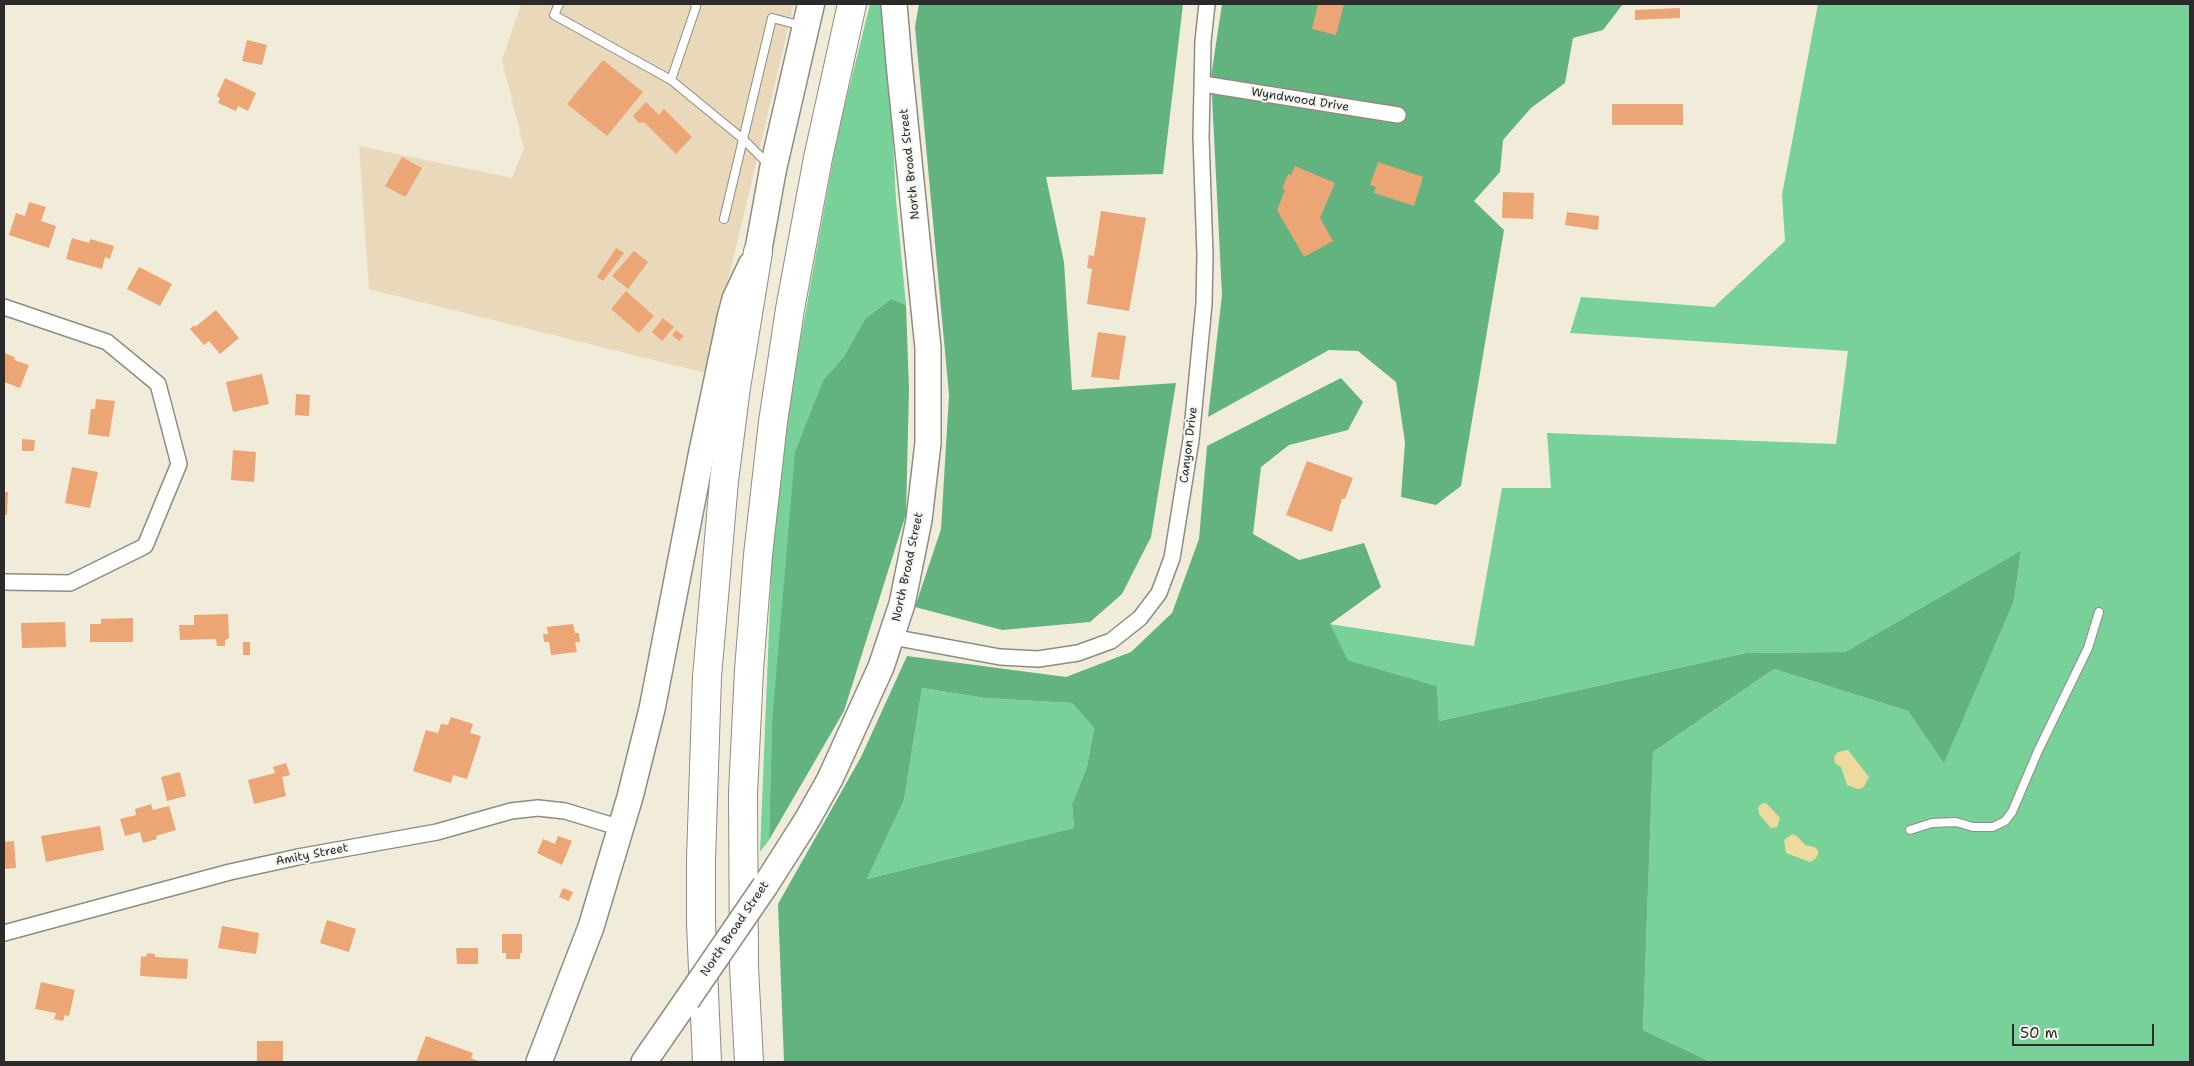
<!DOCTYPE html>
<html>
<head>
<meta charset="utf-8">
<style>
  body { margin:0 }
  #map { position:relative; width:2194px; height:1066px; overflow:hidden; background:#f1ecda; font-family:"Shantell Sans",sans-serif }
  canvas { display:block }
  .frame { position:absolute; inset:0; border:5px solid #2b2b2b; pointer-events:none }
  .scale { position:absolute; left:2012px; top:1024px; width:142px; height:22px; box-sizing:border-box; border:2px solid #2b2b2b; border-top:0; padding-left:6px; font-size:15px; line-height:18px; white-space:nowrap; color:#2b2b2b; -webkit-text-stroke:4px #f6f6f2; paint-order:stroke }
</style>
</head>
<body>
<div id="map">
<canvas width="2194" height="1066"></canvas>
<div class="frame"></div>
<div class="scale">50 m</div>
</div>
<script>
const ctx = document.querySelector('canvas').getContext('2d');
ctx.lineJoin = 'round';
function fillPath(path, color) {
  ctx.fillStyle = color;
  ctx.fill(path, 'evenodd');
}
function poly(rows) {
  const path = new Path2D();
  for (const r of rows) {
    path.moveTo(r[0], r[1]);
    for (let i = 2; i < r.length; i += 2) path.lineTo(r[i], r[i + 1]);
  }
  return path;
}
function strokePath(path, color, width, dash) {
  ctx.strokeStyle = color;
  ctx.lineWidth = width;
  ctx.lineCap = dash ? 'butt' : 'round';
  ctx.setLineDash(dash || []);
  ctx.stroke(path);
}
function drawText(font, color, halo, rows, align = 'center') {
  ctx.font = font + ' "Shantell Sans",sans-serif';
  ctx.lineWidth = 4;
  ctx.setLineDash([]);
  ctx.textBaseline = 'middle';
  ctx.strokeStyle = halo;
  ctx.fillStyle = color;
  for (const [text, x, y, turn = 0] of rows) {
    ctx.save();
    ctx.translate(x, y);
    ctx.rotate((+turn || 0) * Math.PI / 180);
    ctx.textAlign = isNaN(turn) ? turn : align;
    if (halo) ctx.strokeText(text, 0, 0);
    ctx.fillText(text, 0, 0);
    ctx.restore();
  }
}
const built = poly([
  [521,4,794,4,706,373,369,289,359,146,512,178,524,148,502,60]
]);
const green = poly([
  [870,4,886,4,896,200,906,305,891,299,865,319,843,358,824,379,772,723,769,840,760,852,772,553,793,381,838,133],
  [1818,4,2190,4,2190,1062,1711,1062,1643,1030,1653,752,1774,669,1908,711,1944,762,2014,601,2021,552,1845,652,1746,653,1439,721,1437,686,1348,660,1329,624,1474,646,1502,488,1551,488,1547,433,1836,444,1848,351,1570,333,1581,297,1714,307,1785,241,1782,195],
  [922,688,985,698,1072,703,1094,728,1087,767,1072,804,1074,828,867,879,904,800]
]);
const forest = poly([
  [919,4,1183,4,1163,174,1046,177,1064,262,1072,390,1176,383,1151,537,1122,594,1090,622,1002,630,915,607,941,529,949,395,915,27],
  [1222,4,1623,4,1603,30,1573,38,1565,83,1531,108,1503,140,1500,172,1474,201,1504,230,1461,486,1436,505,1401,497,1405,442,1396,382,1358,351,1329,350,1208,417,1222,295,1211,77],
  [891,299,906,305,909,389,906,514,844,711,769,840,772,723,795,452,824,379,843,358,865,319],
  [1341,378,1363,402,1348,430,1289,445,1261,467,1253,534,1299,560,1364,543,1381,587,1330,624,1348,660,1437,686,1439,721,1746,653,1845,652,2021,551,2014,601,1944,763,1908,711,1774,669,1653,752,1643,1030,1711,1062,784,1062,778,904,861,757,907,656,1066,677,1131,652,1172,613,1199,539,1207,446],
  [922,688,985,698,1072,703,1094,728,1087,767,1072,804,1074,828,867,879,904,800]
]);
const sand = poly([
  [1848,750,1869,777,1863,788,1857,789,1847,785,1841,767,1835,763,1834,757,1838,752],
  [1766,803,1780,818,1777,827,1771,828,1759,814,1758,808,1761,804],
  [1792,834,1797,836,1805,845,1814,847,1818,850,1818,855,1815,859,1810,862,1786,853,1784,840]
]);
const building = poly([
  [1318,4,1344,4,1336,35,1312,29],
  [1680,8,1680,18,1635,20,1635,10],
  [247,40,267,45,262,65,242,61],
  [603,60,643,92,607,136,567,104],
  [225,78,256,93,248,111,238,106,236,111,218,103,220,98,217,96],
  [646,102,659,115,664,109,692,137,676,154,644,122,639,123,633,116],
  [1612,104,1683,104,1683,125,1612,125],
  [402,157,422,168,406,196,403,196,385,186],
  [1378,162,1423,177,1414,206,1374,193,1376,187,1370,185],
  [1295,166,1335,183,1320,218,1333,241,1304,257,1277,210,1285,190,1282,189,1288,174,1291,175],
  [1503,192,1534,193,1533,219,1502,218],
  [29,202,46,207,41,221,56,226,49,248,9,235,16,213,25,216],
  [1101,211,1146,218,1129,311,1087,304,1092,269,1087,268,1089,255,1094,256],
  [1567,212,1599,216,1598,230,1565,225],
  [72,238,89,243,90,239,114,246,110,259,105,257,102,269,66,259],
  [616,248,624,253,603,281,597,277],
  [634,251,648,262,628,289,612,276],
  [139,267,172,284,160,306,127,289],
  [626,291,654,316,639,333,611,309],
  [216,310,239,338,220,354,209,341,204,345,190,329,194,325,195,327],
  [663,318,674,327,662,341,652,332],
  [676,330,684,336,679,341,672,335],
  [1098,332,1126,336,1119,380,1091,377],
  [4,353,15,357,14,360,29,365,20,388,4,382],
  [262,374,269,404,233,412,226,382],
  [296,394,310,395,309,416,295,415],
  [96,399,115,401,109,437,88,434,91,409,95,409],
  [22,439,35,440,34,451,22,451],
  [233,450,256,452,254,482,231,480],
  [1307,461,1353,478,1345,499,1342,499,1332,532,1286,515],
  [72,467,98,472,90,508,65,503],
  [4,492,8,492,7,515,4,515],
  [228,614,229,638,225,640,225,646,217,646,216,639,180,640,179,625,194,625,194,615],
  [133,618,133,642,90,642,90,624,101,624,101,619],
  [65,622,66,647,22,648,21,623],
  [573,624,575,633,579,633,580,642,575,642,577,652,551,655,549,642,544,642,543,634,548,634,547,627],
  [243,642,250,642,250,655,243,655],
  [451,717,473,724,470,733,481,736,467,779,453,775,451,783,413,771,426,730,438,733,441,724,448,725],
  [286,763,290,775,282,777,286,796,254,804,248,780,275,773,273,767],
  [180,772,186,796,167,801,161,777],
  [151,804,153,810,169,806,176,830,156,836,157,839,143,843,140,832,125,836,120,819,136,815,135,809],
  [100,826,104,850,46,862,41,836],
  [558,836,572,841,562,865,537,853,543,839,555,844],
  [14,841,16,868,4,869,4,842],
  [563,888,573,892,569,901,559,897],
  [327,920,356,929,349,952,320,943],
  [222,926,259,933,256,954,218,948],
  [502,934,522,934,522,953,520,953,520,959,506,959,506,953,502,953],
  [456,948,478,948,478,964,457,964],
  [148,953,155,954,155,957,188,959,187,979,140,976,141,956,145,957],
  [41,982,75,990,69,1016,65,1015,63,1021,54,1019,56,1013,35,1009],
  [426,1036,473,1053,471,1058,478,1061,477,1062,416,1062],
  [257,1041,283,1041,283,1062,257,1062]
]);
const service = poly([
  [559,4,554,15,671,80,743,139,768,164],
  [671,80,696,7,695,4],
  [724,219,772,18,803,26],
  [1910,830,1932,823,1956,822,1973,827,1993,827,2005,821,2012,812,2038,751,2088,648,2099,612]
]);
const minor = poly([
  [1203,84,1398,115],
  [4,307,107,342,158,384,179,464,145,546,70,583,4,582],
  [892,637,1000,657,1038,659,1078,653,1111,641,1140,618,1159,593,1172,558,1191,440,1204,304,1205,255,1201,137,1203,41,1207,4],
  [4,933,230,872,298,857,437,832,511,811,538,808,565,811,621,828]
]);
const primary = poly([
  [765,886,807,820,830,779,881,667,902,604,919,520,928,443,928,348,899,63,894,4],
  [539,1062,591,927,630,797,652,709,701,456,730,318,735,299,751,265],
  [644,1062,687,1000]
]);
const trunk = poly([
  [758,252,773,169,811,4]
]);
const motorway = poly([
  [707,1062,701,923,701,859,707,677,724,481,736,387,758,252],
  [749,1062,744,967,743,793,749,670,758,555,773,422,790,309,818,158,852,4]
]);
const primaryBridge = poly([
  [687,1000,765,886]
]);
const streetNames = [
  ["Wyndwood Drive",1300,100,9],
  ["North Broad Street",910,164,-96],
  ["Canyon Drive",1189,445,-83],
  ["North Broad Street",908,567,-78],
  ["Amity Street",312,855,-11],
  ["North Broad Street",735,929,-56]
];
fillPath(built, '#e9d9ba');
fillPath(green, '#78d198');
fillPath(forest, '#62b380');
fillPath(sand, '#eeda9e');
fillPath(building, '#eca574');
strokePath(service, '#8e8c82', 10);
strokePath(minor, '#8e8c82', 18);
strokePath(primary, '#8e8c82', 28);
strokePath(trunk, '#8e8c82', 29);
strokePath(motorway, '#8e8c82', 30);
strokePath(service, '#fff', 8);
strokePath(minor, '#fff', 15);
strokePath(primary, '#fff', 25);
strokePath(trunk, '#fff', 26);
strokePath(motorway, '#fff', 28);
strokePath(primaryBridge, '#8e8c82', 28, []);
strokePath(primaryBridge, '#fff', 25);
drawText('12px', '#2b2b2b', '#f6f6f2', streetNames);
</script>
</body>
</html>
